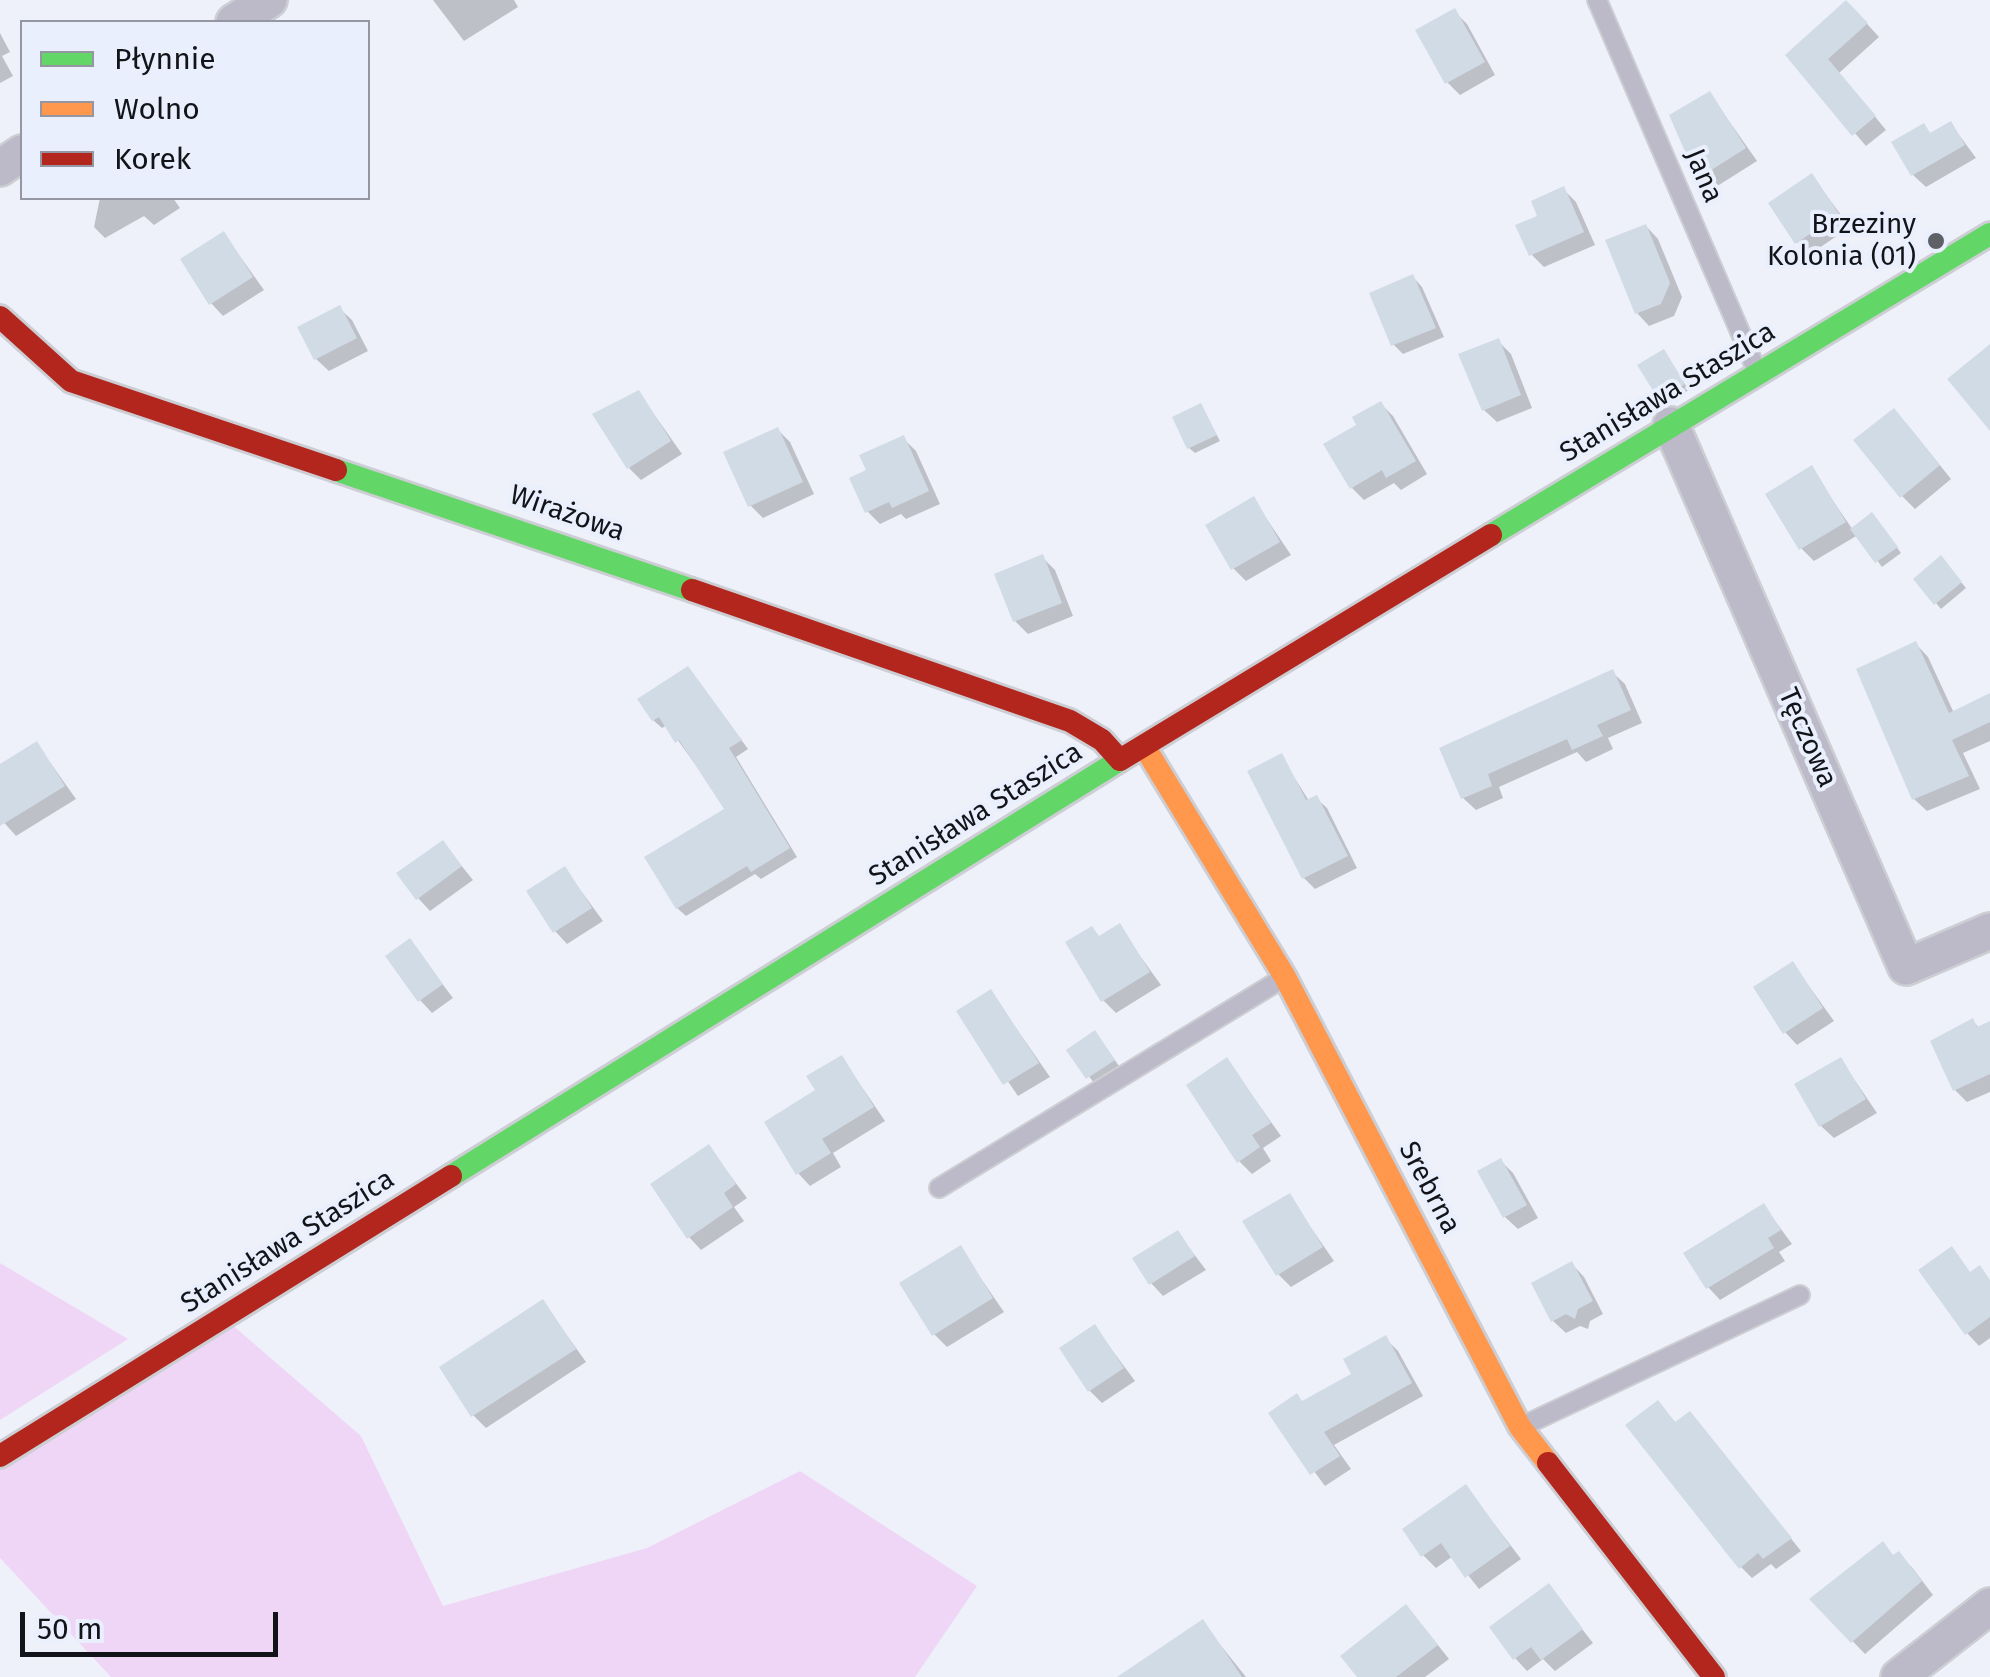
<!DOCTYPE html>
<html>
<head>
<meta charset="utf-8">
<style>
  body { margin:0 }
  #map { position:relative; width:1990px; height:1677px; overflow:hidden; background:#eef1f9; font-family:"Fira Sans",sans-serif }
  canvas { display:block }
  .legend { position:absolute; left:20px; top:20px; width:350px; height:180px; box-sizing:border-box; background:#eaeffd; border:2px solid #9497a2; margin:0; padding:12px 18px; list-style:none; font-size:30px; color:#121419 }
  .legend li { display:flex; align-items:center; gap:20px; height:50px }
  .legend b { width:50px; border:2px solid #9497a2 }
  .scale { position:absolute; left:20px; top:1612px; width:258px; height:45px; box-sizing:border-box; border:5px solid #121419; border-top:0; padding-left:12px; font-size:30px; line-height:35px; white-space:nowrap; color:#121419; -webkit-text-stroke:8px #eaeffd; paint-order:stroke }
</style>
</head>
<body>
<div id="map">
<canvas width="1990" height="1677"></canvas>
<ul class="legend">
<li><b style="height:12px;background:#63d668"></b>Płynnie</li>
<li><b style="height:12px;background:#ff974d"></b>Wolno</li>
<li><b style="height:12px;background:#b3261e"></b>Korek</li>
</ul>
<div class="scale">50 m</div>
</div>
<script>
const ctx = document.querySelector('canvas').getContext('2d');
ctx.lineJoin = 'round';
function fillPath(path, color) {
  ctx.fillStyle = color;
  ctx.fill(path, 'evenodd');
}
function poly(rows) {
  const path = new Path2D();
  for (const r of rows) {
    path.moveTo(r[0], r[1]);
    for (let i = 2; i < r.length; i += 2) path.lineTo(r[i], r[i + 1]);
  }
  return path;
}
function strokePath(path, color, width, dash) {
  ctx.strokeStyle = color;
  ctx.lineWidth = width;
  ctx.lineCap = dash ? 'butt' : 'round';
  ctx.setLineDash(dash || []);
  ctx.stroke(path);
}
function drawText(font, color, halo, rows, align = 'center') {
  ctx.font = font + ' "Fira Sans",sans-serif';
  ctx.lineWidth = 8;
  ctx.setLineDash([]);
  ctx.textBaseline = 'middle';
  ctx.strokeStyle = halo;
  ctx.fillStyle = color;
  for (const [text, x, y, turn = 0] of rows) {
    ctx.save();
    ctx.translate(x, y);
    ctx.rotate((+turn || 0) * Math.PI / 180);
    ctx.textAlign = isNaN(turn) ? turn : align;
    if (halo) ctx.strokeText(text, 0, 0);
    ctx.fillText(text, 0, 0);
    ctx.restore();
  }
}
const green = poly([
  [0,1263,128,1339,0,1420],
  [230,1323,361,1436,443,1606,647,1548,800,1471,977,1586,915,1677,111,1677,0,1558,0,1469]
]);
const shadow = poly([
  [433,0,514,0,518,7,464,41],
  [1454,11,1467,24,1495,75,1460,95,1447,82],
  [1859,15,1879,37,1839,73,1886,130,1866,146,1788,55],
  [0,33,10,52,2,56,13,76,0,83],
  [1710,94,1757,161,1711,190,1699,177],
  [1951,124,1976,158,1926,187,1913,175,1924,126,1932,135],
  [1812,176,1850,227,1809,255,1797,242],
  [1563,189,1576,202,1595,245,1544,267,1531,254,1540,217],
  [100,198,173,198,180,208,154,225,144,216,105,238,94,227],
  [1646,226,1658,239,1682,297,1674,316,1649,326,1637,313],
  [224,234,264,290,223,316,211,303],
  [1413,277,1422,287,1444,337,1403,354,1393,344],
  [339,308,352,320,368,351,329,371,316,359],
  [1498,341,1511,354,1532,408,1497,422,1484,410],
  [1664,352,1689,390,1666,404,1661,398],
  [639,393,682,454,641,480,629,468],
  [1381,404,1393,416,1427,474,1401,490,1394,483,1364,500,1352,488,1360,426],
  [1201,406,1220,441,1195,453,1189,448],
  [1906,423,1951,479,1915,509,1902,496],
  [778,430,790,442,814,494,763,518,750,505],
  [903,438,916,451,940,504,906,519,901,514,880,524,867,511,869,472],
  [1811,469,1853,530,1878,521,1901,553,1882,567,1858,535,1814,561,1801,548],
  [1254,500,1291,555,1246,581,1233,568],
  [1042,557,1055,570,1073,616,1028,634,1015,621],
  [1946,564,1966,588,1941,609,1936,603],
  [1916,644,1928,657,1954,713,1990,696,1990,741,1963,753,1980,789,1927,811,1914,799],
  [1612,672,1625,684,1642,723,1608,738,1613,749,1586,762,1577,752,1499,787,1503,798,1476,810,1463,798,1442,750],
  [696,678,748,749,736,757,797,857,761,879,755,874,686,916,677,908,727,809,667,725,662,728,653,720],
  [37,744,76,799,16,836,0,818,0,767],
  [1281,756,1309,801,1316,798,1327,808,1357,868,1315,889,1304,878,1250,772],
  [443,843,473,880,430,911,418,898],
  [565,869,603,921,567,944,555,931],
  [1119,927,1161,985,1116,1013,1103,1000,1101,938],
  [410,941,453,998,432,1013,420,1000],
  [1793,964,1834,1021,1797,1045,1785,1032],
  [991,992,1050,1077,1018,1096,960,1012],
  [1973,1021,1980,1029,1990,1025,1990,1092,1967,1102,1955,1090],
  [1100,1039,1119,1066,1094,1083,1070,1051],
  [842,1058,885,1121,833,1153,841,1167,810,1186,798,1173,818,1091],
  [1227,1060,1281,1136,1263,1148,1271,1161,1252,1174,1239,1161],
  [1841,1060,1877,1113,1834,1138,1821,1126],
  [709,1147,747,1198,734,1207,744,1221,701,1250,689,1237],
  [1501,1161,1513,1173,1538,1218,1518,1229,1505,1217,1481,1172],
  [1289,1196,1334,1261,1291,1287,1278,1274],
  [1764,1206,1792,1244,1779,1252,1785,1261,1720,1300,1708,1287],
  [1178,1233,1206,1270,1163,1296,1151,1283],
  [960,1248,1004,1312,947,1347,934,1334],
  [1951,1249,1990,1298,1990,1338,1979,1346,1967,1333],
  [1572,1264,1584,1277,1603,1314,1590,1321,1588,1329,1580,1326,1566,1333,1553,1321],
  [543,1302,586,1362,486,1428,473,1415],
  [1095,1327,1135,1381,1102,1403,1089,1390],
  [1385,1338,1398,1351,1423,1396,1334,1445,1351,1469,1325,1486,1271,1413,1304,1403,1355,1375],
  [1658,1403,1677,1424,1701,1426,1801,1551,1776,1569,1771,1564,1752,1578,1741,1567],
  [1466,1487,1521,1559,1479,1589,1453,1556,1436,1568,1423,1555],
  [1911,1566,1933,1595,1865,1654,1813,1600],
  [1549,1587,1593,1643,1555,1671,1543,1659,1527,1671,1515,1658],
  [1418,1620,1449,1659,1425,1677,1360,1677],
  [1202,1622,1246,1677,1154,1677]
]);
const building = poly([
  [1846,0,1868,23,1828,59,1876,116,1852,136,1785,55],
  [1455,8,1485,62,1445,84,1415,30],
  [1710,91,1746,148,1697,179,1669,115],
  [1951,121,1965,145,1911,176,1891,142,1924,123,1930,133],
  [1812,173,1839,214,1795,244,1768,203],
  [1564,186,1584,232,1529,256,1515,225,1537,216,1531,201],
  [1646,224,1670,283,1661,304,1635,314,1605,240],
  [224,231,253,277,209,305,180,259],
  [1413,274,1436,328,1391,346,1369,293],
  [340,305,357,338,314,360,297,327],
  [1499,338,1521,395,1482,411,1458,354],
  [1990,344,1990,431,1947,379],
  [1664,349,1685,384,1659,400,1637,365],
  [639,390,671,441,627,469,592,414],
  [1381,401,1416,461,1386,478,1382,470,1350,489,1323,444,1356,425,1352,417],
  [1201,403,1217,435,1187,449,1172,417],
  [1894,408,1940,465,1900,498,1853,440],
  [778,427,803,482,748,507,723,452],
  [904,435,929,491,892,508,889,502,865,513,849,478,866,470,859,455],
  [1812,465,1846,522,1799,550,1765,494],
  [1254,496,1280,542,1231,570,1205,525],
  [1872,512,1898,547,1875,563,1850,529],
  [1043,554,1062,603,1013,622,994,574],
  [1941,555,1962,582,1934,605,1913,579],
  [1916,641,1949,713,1990,693,1990,722,1952,740,1969,776,1912,800,1856,669],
  [688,666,742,740,729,748,790,848,751,872,747,866,676,909,644,857,724,809,679,740,675,743,659,717,652,721,637,699],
  [1613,669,1631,710,1597,725,1603,736,1572,750,1567,739,1488,774,1492,786,1461,799,1439,748],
  [37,741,65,786,0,826,0,764],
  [1282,753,1306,800,1317,795,1348,856,1302,879,1247,771],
  [443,840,462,866,416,900,396,873],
  [565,866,592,908,553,933,526,891],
  [1120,923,1150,972,1101,1002,1065,942,1092,926,1099,936],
  [410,938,443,984,418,1002,385,956],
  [1793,961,1823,1008,1783,1034,1753,987],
  [991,989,1039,1063,1003,1085,956,1011],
  [1973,1018,1977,1027,1990,1021,1990,1074,1953,1091,1930,1041],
  [1095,1030,1115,1060,1086,1079,1066,1050],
  [842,1055,874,1107,822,1139,831,1153,796,1175,764,1122,815,1090,806,1076],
  [1227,1057,1271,1123,1252,1135,1260,1147,1237,1163,1186,1085],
  [1841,1057,1866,1099,1819,1127,1794,1084],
  [709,1144,736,1184,724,1193,733,1207,687,1239,650,1184],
  [1501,1158,1527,1205,1503,1218,1477,1171],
  [1290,1193,1323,1247,1276,1276,1242,1221],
  [1764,1203,1781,1230,1768,1238,1774,1248,1706,1289,1683,1253],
  [1178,1230,1195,1256,1149,1285,1132,1258],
  [961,1245,993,1298,932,1336,899,1283],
  [1952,1246,1970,1272,1980,1265,1990,1280,1990,1317,1965,1335,1918,1270],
  [1572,1261,1593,1301,1578,1309,1575,1319,1566,1314,1551,1322,1531,1283],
  [543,1299,576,1349,471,1417,439,1367],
  [1095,1324,1124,1368,1088,1392,1059,1348],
  [1386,1335,1412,1383,1324,1432,1340,1456,1310,1475,1268,1413,1297,1393,1302,1401,1351,1374,1343,1359],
  [1658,1400,1675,1422,1690,1411,1792,1538,1763,1559,1758,1553,1739,1569,1625,1425],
  [1466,1484,1510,1546,1465,1578,1441,1543,1421,1557,1402,1529],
  [1883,1541,1893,1555,1899,1551,1922,1581,1851,1643,1809,1599],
  [1549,1583,1583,1629,1541,1660,1531,1647,1513,1660,1489,1627],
  [1406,1604,1438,1645,1396,1677,1357,1677,1340,1656],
  [1203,1619,1242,1677,1117,1677]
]);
const lane = poly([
  [1597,0,1756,369],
  [939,1188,1280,980],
  [1525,1425,1800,1295]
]);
const street = poly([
  [234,22,269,0],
  [0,168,22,153],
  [1671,425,1906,967,1990,931],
  [1899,1677,1990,1606]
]);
const fast = poly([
  [336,470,692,590],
  [1491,535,1990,234],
  [451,1176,1120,760]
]);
const slow = poly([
  [1144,746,1285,977,1520,1427,1548,1463]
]);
const jam = poly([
  [0,317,71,381,336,470],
  [692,590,1070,721,1102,740,1120,760],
  [1120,760,1491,535],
  [0,1456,451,1176],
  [1548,1463,1714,1677]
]);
const markers = [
  [1936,241,10,"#5f6167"]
];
const streetNames = [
  ["Jana",1703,176,67],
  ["Stanisława Staszica",1668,393,-31],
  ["Wirażowa",567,514,19],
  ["Tęczowa",1807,738,66],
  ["Stanisława Staszica",976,815,-32],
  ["Srebrna",1429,1188,62],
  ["Stanisława Staszica",288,1242,-32]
];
const poiNames = [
  ["Brzeziny",1916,225],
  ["Kolonia (01)",1916,257]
];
fillPath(green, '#f0d6f6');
fillPath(shadow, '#0003');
fillPath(building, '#d1dbe6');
strokePath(lane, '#ccced4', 22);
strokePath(street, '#ccced4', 40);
strokePath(fast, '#ccced4', 28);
strokePath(slow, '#ccced4', 28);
strokePath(jam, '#ccced4', 28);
strokePath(lane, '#bcb9c8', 18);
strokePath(street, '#bcb9c8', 35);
strokePath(fast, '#63d668', 22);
strokePath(slow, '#ff974d', 22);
strokePath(jam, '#b3261e', 22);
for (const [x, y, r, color] of markers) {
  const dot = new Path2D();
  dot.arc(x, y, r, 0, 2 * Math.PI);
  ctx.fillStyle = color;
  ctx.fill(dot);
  strokePath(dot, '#eaeffd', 4);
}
drawText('28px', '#121419', '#eaeffd', streetNames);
drawText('28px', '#121419', '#eaeffd', poiNames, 'right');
</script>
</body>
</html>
